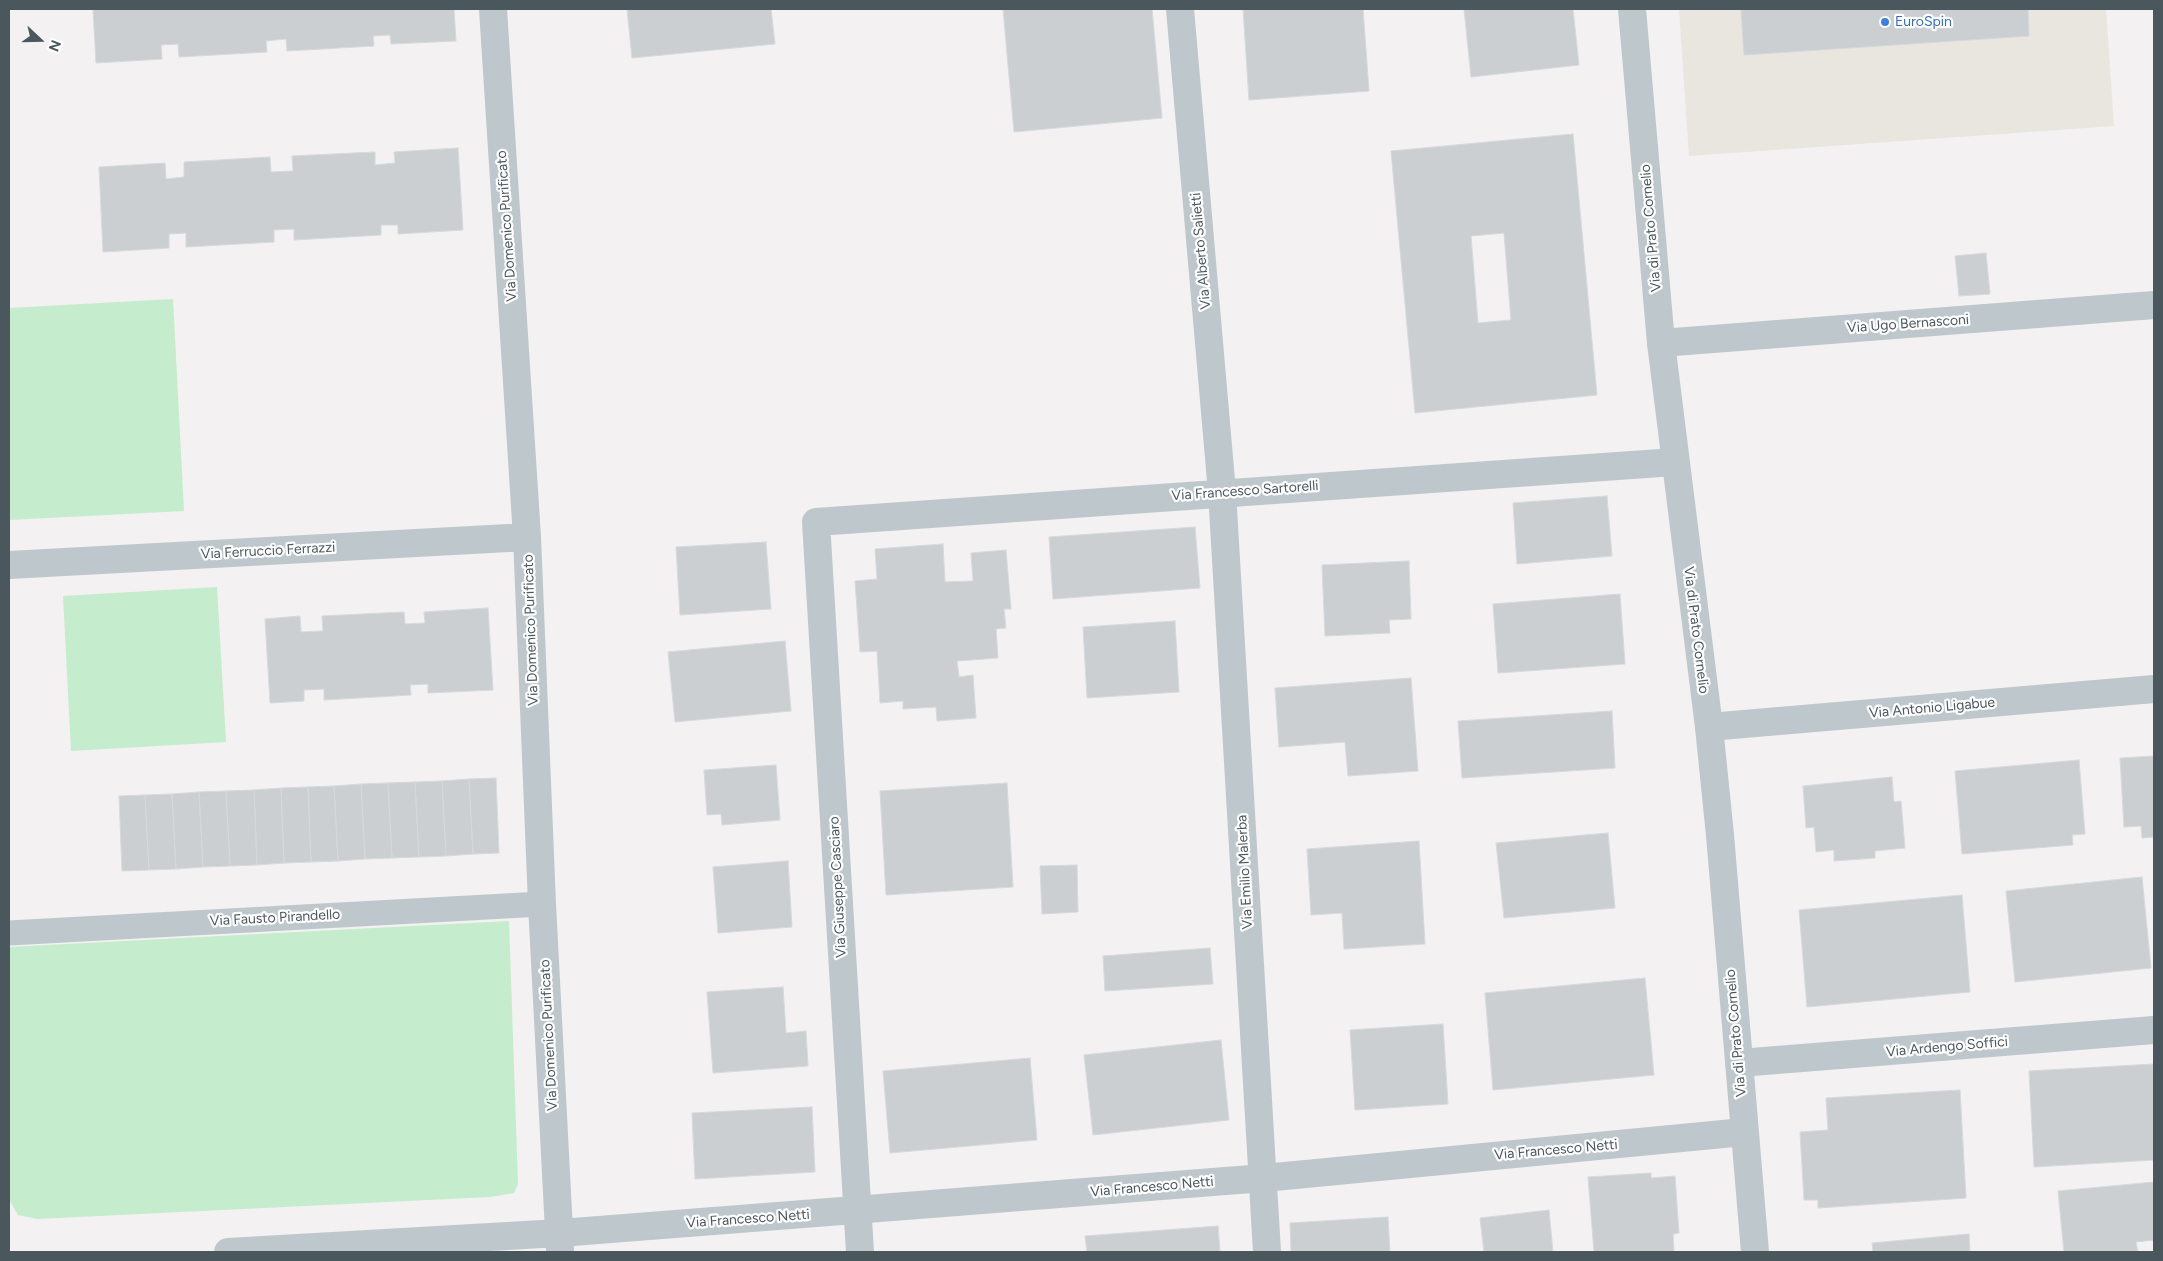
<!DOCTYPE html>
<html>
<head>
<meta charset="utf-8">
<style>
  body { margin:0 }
  #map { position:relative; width:2163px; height:1261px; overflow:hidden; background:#f3f1f1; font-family:Figtree,sans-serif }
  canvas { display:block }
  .frame { position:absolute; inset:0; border:10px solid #4a575d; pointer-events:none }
  .north { position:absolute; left:15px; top:15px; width:50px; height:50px; -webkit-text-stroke:4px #fff; paint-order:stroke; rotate:111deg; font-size:14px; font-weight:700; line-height:20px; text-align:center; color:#4a575d }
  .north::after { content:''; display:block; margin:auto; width:18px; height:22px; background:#4a575d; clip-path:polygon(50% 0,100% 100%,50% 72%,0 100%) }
</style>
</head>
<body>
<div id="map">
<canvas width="2163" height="1261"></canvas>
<div class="frame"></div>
<div class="north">N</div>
</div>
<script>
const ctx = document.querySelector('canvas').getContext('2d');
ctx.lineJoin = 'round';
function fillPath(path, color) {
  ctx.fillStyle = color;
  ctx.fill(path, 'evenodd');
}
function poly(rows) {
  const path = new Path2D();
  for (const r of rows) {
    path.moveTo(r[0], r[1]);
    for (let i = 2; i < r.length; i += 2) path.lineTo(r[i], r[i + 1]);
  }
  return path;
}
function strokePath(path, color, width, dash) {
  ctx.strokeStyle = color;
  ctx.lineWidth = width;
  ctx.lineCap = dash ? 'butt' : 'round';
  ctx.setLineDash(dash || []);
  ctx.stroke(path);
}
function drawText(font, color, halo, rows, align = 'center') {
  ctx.font = font + ' Figtree,sans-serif';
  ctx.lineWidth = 4.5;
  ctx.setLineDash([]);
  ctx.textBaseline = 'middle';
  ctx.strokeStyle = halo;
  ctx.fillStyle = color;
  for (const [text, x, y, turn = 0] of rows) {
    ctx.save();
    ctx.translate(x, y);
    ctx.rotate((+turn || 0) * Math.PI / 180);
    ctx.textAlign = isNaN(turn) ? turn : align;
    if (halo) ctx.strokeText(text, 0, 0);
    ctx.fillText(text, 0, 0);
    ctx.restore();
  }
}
const commercial = poly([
  [1679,9,2106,9,2114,126,1689,156]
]);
const green = poly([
  [173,299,184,511,9,520,9,308],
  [217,587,226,742,71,751,63,596],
  [509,921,518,1184,514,1193,490,1197,37,1219,18,1215,10,1201,9,1177,9,947]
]);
const building = poly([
  [93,9,454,9,456,41,391,44,390,35,373,36,374,46,287,51,286,39,266,41,267,52,179,57,178,44,161,45,162,59,96,63,93,9],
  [627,9,771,9,775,44,632,58,627,9],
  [1003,9,1152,9,1162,118,1014,132,1003,9],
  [1243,9,1363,9,1369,91,1249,100,1243,9],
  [1464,9,1573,9,1579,65,1471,77,1464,9],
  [1741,9,2028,9,2029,36,1744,55,1741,9],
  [1573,134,1597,395,1415,413,1391,151,1573,134],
  [1504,233,1511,320,1478,323,1471,236,1504,233],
  [458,148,463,230,398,234,398,225,381,225,381,235,294,240,294,229,274,230,274,242,186,247,186,233,169,234,169,248,103,252,99,167,165,163,166,179,184,177,184,162,270,157,271,172,293,171,292,156,375,152,375,165,395,163,394,152,458,148],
  [1986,253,1990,294,1959,296,1955,256,1986,253],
  [1607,496,1612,556,1517,564,1513,503,1607,496],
  [1195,527,1200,588,1053,599,1049,537,1195,527],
  [766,542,771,609,680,615,676,547,766,542],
  [943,544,945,582,973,581,971,553,1006,550,1011,609,1004,609,1006,628,996,629,998,658,957,661,959,677,973,675,976,718,937,721,936,707,903,709,903,701,880,703,877,651,860,652,855,581,877,579,875,549,943,544],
  [1409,561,1411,619,1389,620,1390,633,1325,636,1322,565,1409,561],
  [1620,594,1625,664,1498,673,1493,604,1620,594],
  [488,608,493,690,428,693,428,684,410,685,411,695,324,700,324,689,304,690,304,701,270,703,265,619,300,616,301,632,323,631,322,616,404,612,405,624,425,623,424,612,488,608],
  [1175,621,1179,692,1087,698,1083,627,1175,621],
  [785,641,791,711,675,722,668,652,785,641],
  [1411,678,1418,771,1348,776,1345,742,1279,747,1275,688,1411,678],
  [1612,711,1615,768,1462,778,1458,721,1612,711],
  [2154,756,2154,837,2142,838,2141,826,2124,827,2120,758,2154,756],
  [2079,760,2085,834,2072,835,2073,845,1962,854,1955,771,2079,760],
  [776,765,780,820,722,825,721,814,707,815,704,770,776,765],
  [1892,777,1894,802,1901,801,1905,848,1875,851,1875,858,1834,861,1834,850,1816,852,1814,827,1806,828,1803,786,1892,777],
  [496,778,499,853,473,854,469,779,496,778],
  [469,779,473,854,446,856,442,781,469,779],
  [442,781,446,856,419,857,415,782,442,781],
  [415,782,419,857,392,858,388,783,415,782],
  [388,783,392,858,365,859,361,784,388,783],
  [1007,783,1013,887,886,895,880,791,1007,783],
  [361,784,365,859,338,861,334,786,361,784],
  [334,786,338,861,311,862,308,787,334,786],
  [308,787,311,862,284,863,281,788,308,787],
  [281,788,284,863,257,865,254,790,281,788],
  [254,790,257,865,230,866,226,791,254,790],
  [226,791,230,866,203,867,199,792,226,791],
  [199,792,203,867,176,869,172,794,199,792],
  [172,794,176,869,149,870,145,795,172,794],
  [145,795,149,870,122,871,119,796,145,795],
  [1608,833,1615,908,1504,918,1496,843,1608,833],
  [1419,841,1425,944,1344,949,1342,913,1311,915,1307,849,1419,841],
  [788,861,792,927,718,933,713,867,788,861],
  [1077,865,1078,912,1042,914,1040,866,1077,865],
  [2142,877,2151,968,2015,982,2006,891,2142,877],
  [1962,895,1970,992,1807,1007,1799,910,1962,895],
  [1210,948,1213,984,1105,991,1103,956,1210,948],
  [1645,978,1654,1075,1493,1090,1485,993,1645,978],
  [783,987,786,1033,806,1031,808,1066,713,1073,707,992,783,987],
  [1443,1024,1448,1104,1355,1110,1350,1030,1443,1024],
  [1221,1040,1229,1120,1093,1135,1084,1055,1221,1040],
  [1030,1058,1037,1140,890,1153,883,1071,1030,1058],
  [2154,1064,2154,1160,2034,1167,2029,1071,2154,1064],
  [1960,1090,1966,1198,1818,1208,1818,1200,1804,1200,1800,1132,1828,1130,1826,1098,1960,1090],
  [812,1107,815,1172,695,1179,692,1113,812,1107],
  [1651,1173,1651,1178,1675,1176,1679,1233,1673,1234,1674,1252,1594,1252,1588,1177,1651,1173],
  [2154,1182,2154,1240,2136,1242,2138,1252,2064,1252,2058,1191,2154,1182],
  [1549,1210,1553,1252,1484,1252,1480,1218,1549,1210],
  [1388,1217,1390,1252,1291,1252,1290,1223,1388,1217],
  [1218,1226,1220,1252,1087,1252,1085,1236,1218,1226],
  [1969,1234,1970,1252,1873,1252,1872,1243,1969,1234]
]);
const pedestrian = poly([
  [9,933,542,904]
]);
const minor = poly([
  [493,9,527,537,542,904,560,1250],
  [1180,9,1222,492,1267,1252],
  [1661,343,2154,305],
  [9,565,527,537],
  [1709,727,2154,689],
  [1739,1063,2154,1030],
  [228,1252,560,1233,1264,1178,1744,1132],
  [860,1252,816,522,1675,462]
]);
const tertiary = poly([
  [1632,9,1661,343,1709,727,1720,835,1755,1252]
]);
const markers = [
  [1885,22,5,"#3f7fe0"]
];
const shopNames = [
  ["EuroSpin",1895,22]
];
const streetNames = [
  ["Via Domenico Purificato",507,226,-94],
  ["Via di Prato Cornelio",1651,228,-95],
  ["Via Alberto Salietti",1201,251,-95],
  ["Via Ugo Bernasconi",1908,324,-4],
  ["Via Francesco Sartorelli",1245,491,-4],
  ["Via Ferruccio Ferrazzi",268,551,-3],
  ["Via Domenico Purificato",531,630,-92],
  ["Via di Prato Cornelio",1696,630,83],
  ["Via Antonio Ligabue",1932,708,-5],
  ["Via Emilio Malerba",1245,872,-93],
  ["Via Giuseppe Casciaro",838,887,-93],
  ["Via Fausto Pirandello",275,918,-3],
  ["Via di Prato Cornelio",1736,1033,-95],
  ["Via Domenico Purificato",549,1035,-93],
  ["Via Ardengo Soffici",1947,1047,-5],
  ["Via Francesco Netti",1556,1150,-5],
  ["Via Francesco Netti",1152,1187,-5],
  ["Via Francesco Netti",748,1219,-4]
];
fillPath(commercial, '#e9e5df');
fillPath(green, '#c4eccd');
fillPath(building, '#cbcfd2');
strokePath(building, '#d5d8dc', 1);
strokePath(pedestrian, '#bec7cc', 25);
strokePath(minor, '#bec7cc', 28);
strokePath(tertiary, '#bec7cc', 28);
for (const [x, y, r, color] of markers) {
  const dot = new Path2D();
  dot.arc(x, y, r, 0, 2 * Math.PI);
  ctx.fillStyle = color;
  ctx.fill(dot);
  strokePath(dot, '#fff', 2);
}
drawText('14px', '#366cbe', '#fff', shopNames, 'left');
drawText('14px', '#4a575d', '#fff', streetNames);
</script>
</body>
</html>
